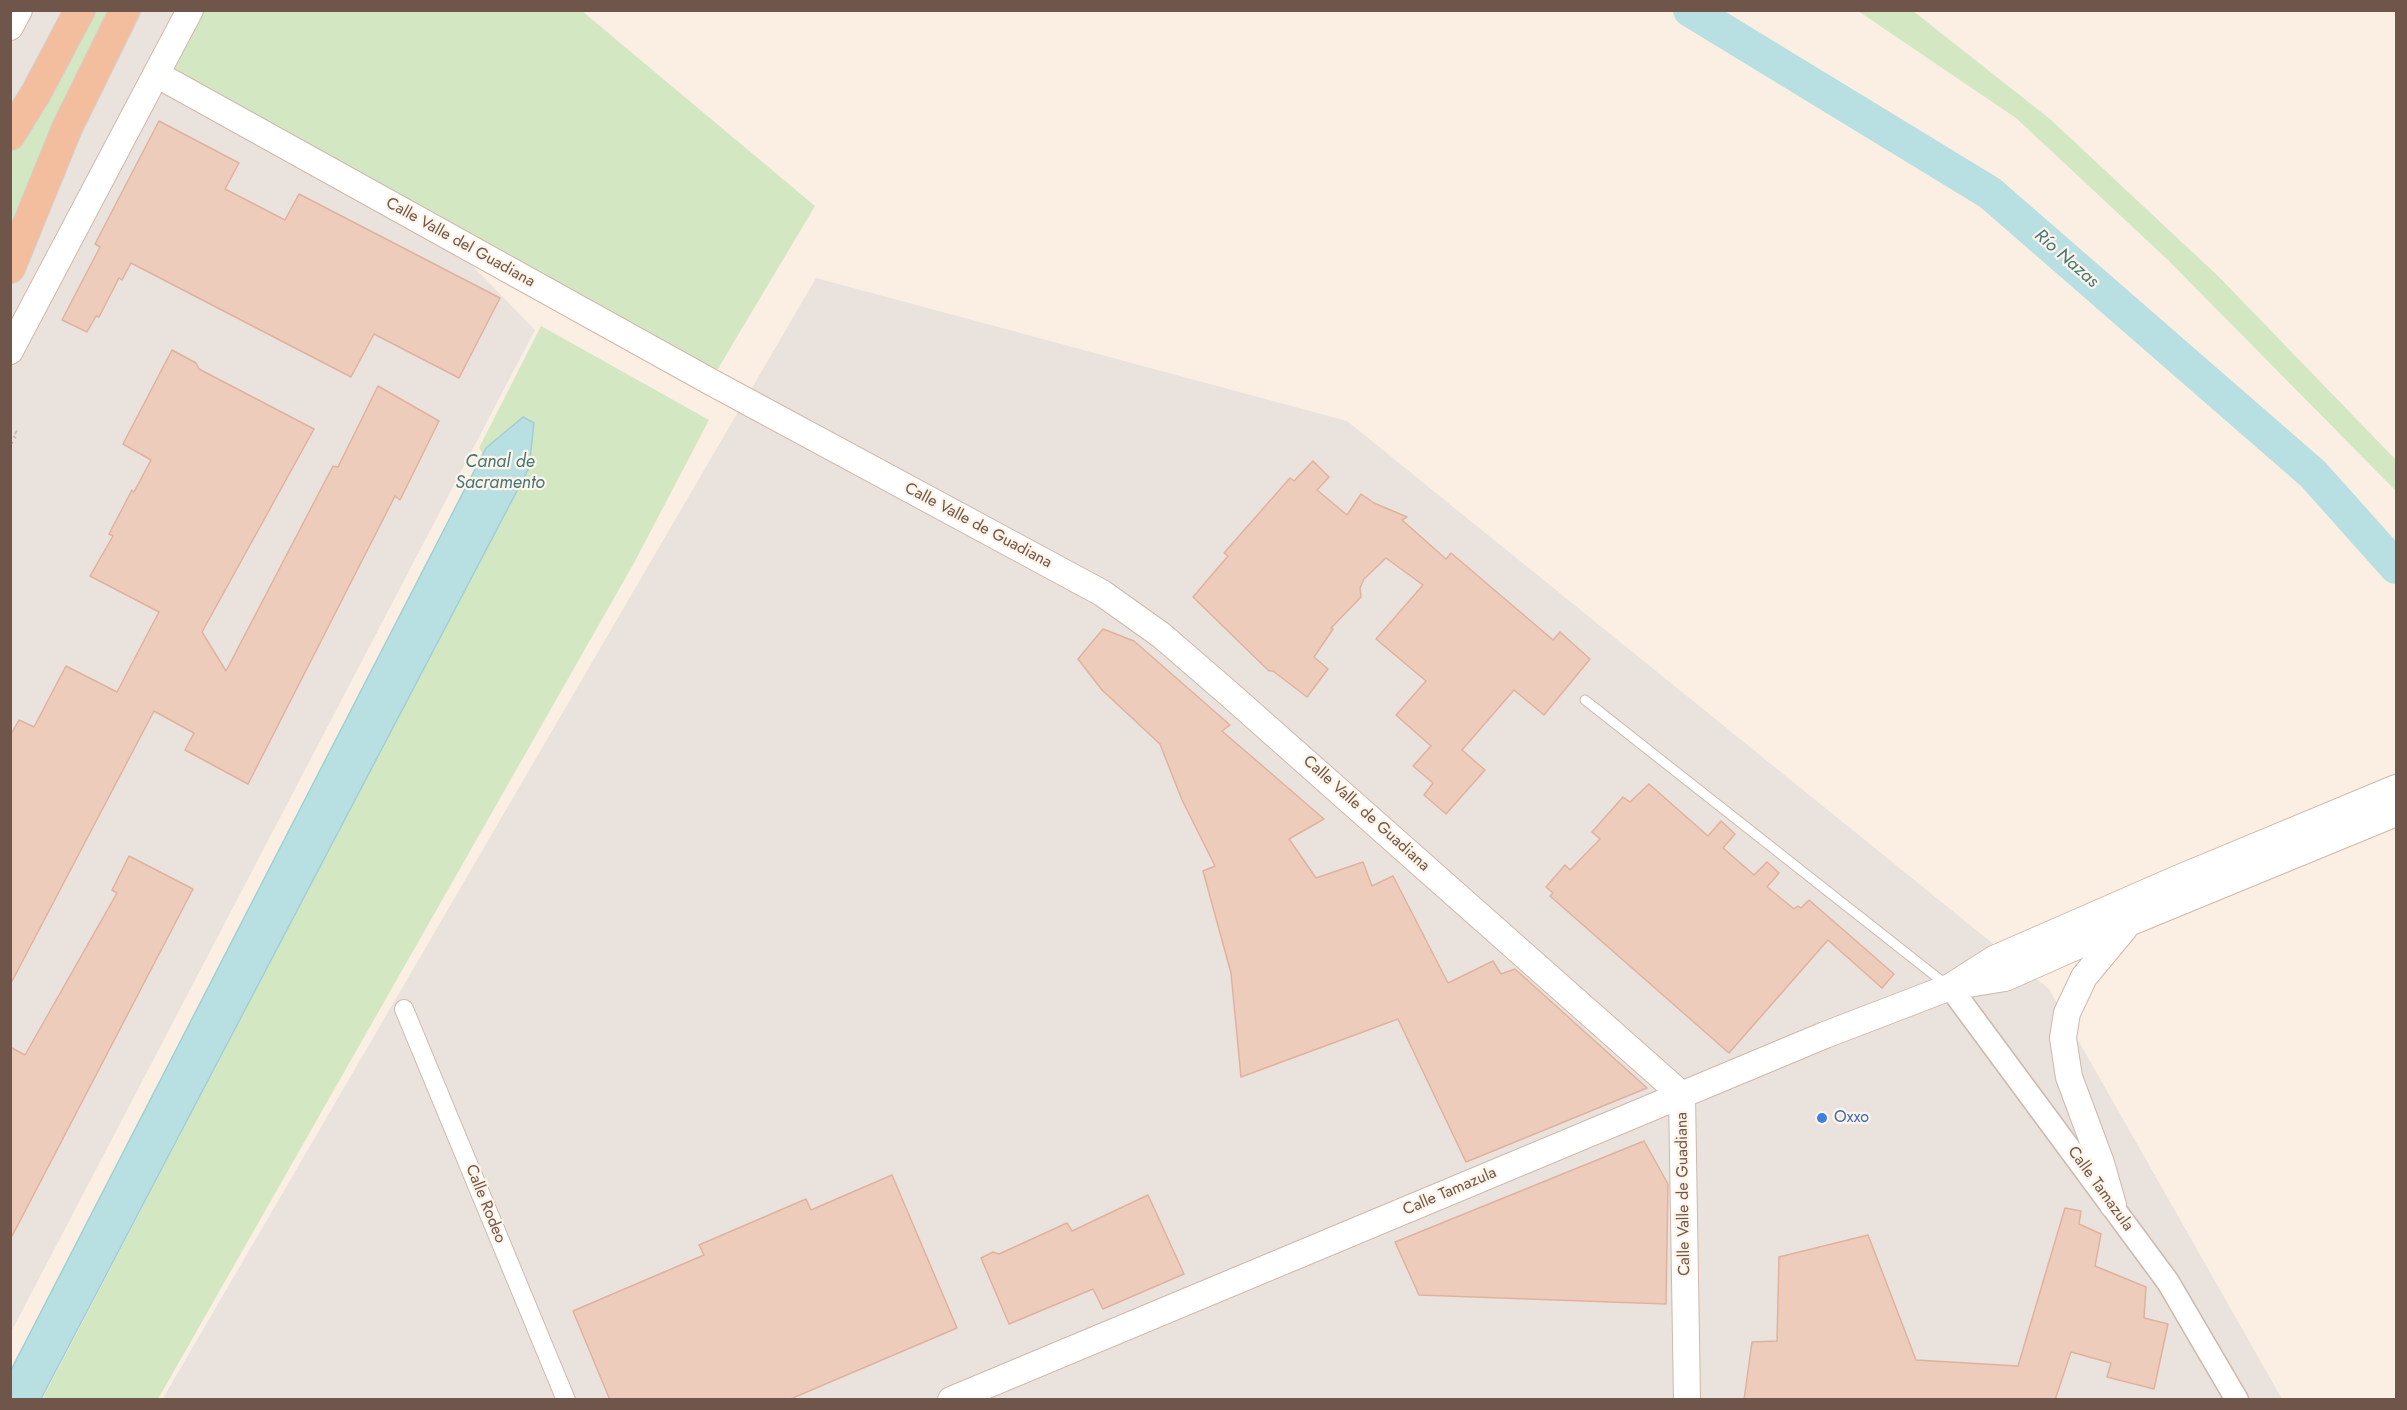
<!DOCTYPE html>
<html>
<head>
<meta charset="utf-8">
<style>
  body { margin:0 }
  #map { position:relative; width:2407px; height:1410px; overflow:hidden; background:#faefe2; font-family:Jost,sans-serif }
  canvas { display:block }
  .frame { position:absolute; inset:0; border:12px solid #70554a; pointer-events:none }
</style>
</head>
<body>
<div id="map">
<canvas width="2407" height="1410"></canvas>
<div class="frame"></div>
</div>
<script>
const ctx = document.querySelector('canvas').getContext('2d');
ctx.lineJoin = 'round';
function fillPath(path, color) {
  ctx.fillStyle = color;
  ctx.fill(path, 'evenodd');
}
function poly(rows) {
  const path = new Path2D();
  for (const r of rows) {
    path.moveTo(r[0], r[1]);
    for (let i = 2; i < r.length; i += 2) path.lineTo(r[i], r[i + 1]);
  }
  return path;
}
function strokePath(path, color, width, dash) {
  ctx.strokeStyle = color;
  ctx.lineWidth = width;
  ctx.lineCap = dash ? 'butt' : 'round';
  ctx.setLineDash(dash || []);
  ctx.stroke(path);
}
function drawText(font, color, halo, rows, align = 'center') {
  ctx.font = font + ' Jost,sans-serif';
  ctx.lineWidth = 4.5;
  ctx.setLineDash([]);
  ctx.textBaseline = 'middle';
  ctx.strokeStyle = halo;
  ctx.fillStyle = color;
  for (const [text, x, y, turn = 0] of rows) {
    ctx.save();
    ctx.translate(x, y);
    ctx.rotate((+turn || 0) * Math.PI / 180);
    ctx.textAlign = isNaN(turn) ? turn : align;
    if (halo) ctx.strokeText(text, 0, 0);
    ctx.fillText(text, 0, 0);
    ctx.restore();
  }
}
const industrial = poly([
  [11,11,224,11,535,330,11,1332],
  [816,278,1347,421,2049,989,2282,1399,162,1400]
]);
const green = poly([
  [92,11,106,11,59,139,11,259,11,147],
  [199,11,582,11,815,206,716,372,164,71],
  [1858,11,1913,11,2050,119,2218,276,2396,460,2396,491,2168,260,2016,118],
  [541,326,709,420,634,563,158,1399,42,1400,513,497,479,448]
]);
const water = poly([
  [523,417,534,423,529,468,41,1399,11,1399,11,1370,486,448,523,417]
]);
const river = poly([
  [1690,10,1990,193,2313,474,2396,567]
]);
const building = poly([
  [159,121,239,163,225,189,285,220,299,194,500,298,459,378,374,334,351,377,131,263,122,280,119,278,99,317,96,316,87,332,62,320,100,247,95,244,159,121],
  [172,350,196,363,199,369,314,429,202,632,226,671,333,466,338,467,378,386,439,421,400,500,395,496,248,784,185,750,194,733,154,711,10,985,10,736,19,720,34,727,66,666,117,692,159,612,90,576,113,536,109,534,132,490,134,492,151,460,123,444,172,350],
  [1313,461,1329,477,1317,490,1347,515,1361,494,1374,503,1407,517,1402,520,1446,559,1451,553,1553,640,1560,632,1590,659,1544,715,1514,690,1462,750,1485,770,1446,814,1424,795,1433,783,1413,766,1431,746,1396,715,1426,681,1376,639,1423,585,1386,558,1364,579,1360,588,1361,597,1331,628,1333,629,1314,657,1328,669,1307,697,1273,671,1269,671,1193,597,1228,556,1224,553,1290,478,1294,481,1313,461],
  [1103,629,1134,641,1230,725,1222,731,1324,819,1289,839,1316,878,1363,862,1372,886,1393,876,1448,983,1493,961,1501,974,1515,969,1647,1088,1466,1162,1398,1019,1241,1077,1231,973,1203,871,1215,866,1182,800,1160,744,1102,690,1078,659,1103,629],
  [1649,784,1708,836,1721,821,1735,834,1723,848,1754,875,1767,862,1779,873,1767,887,1794,909,1798,906,1801,908,1809,900,1894,974,1882,988,1828,940,1729,1053,1550,896,1553,893,1546,887,1565,865,1570,870,1600,839,1592,832,1623,797,1630,802,1649,784],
  [129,856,193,889,10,1240,10,1047,25,1055,117,893,112,890,129,856],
  [1644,1141,1668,1184,1666,1304,1419,1295,1395,1242,1644,1141],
  [892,1175,957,1328,788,1400,610,1400,573,1311,704,1255,699,1245,806,1199,811,1210,892,1175],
  [1148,1195,1184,1274,1103,1309,1093,1289,1009,1324,981,1258,993,1252,999,1254,1067,1223,1072,1231,1148,1195],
  [2065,1208,2081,1211,2079,1224,2101,1234,2095,1266,2146,1287,2144,1318,2168,1324,2154,1389,2107,1377,2111,1363,2071,1352,2055,1400,1744,1400,1752,1342,1777,1341,1779,1257,1868,1235,1916,1360,2018,1366,2065,1208]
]);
const path = poly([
  [10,429,17,433,10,445]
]);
const service = poly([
  [1585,700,1948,986]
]);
const minor = poly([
  [404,1009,566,1400]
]);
const tertiary = poly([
  [1950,987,2168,1282,2237,1400]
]);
const secondary = poly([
  [10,27,19,10],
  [156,74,711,382,1102,593,1161,635,1227,692,1682,1095,1687,1400],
  [10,351,190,10],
  [1962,985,2005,978,2131,922,2396,813],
  [2113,1205,2101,1163,2069,1077,2063,1038,2067,1013,2084,977,2124,929],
  [951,1400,1825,1035,1950,987,1994,959,2177,879,2396,788]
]);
const trunk = poly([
  [10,135,36,93,80,10],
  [10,268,67,128,125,10]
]);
const markers = [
  [1822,1118,6,"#3f7fe0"]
];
const streetNames = [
  ["Calle Valle del Guadiana",460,243,29],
  ["Calle Valle de Guadiana",978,526,28],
  ["Calle Valle de Guadiana",1366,814,42],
  ["Calle Tamazula",2100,1189,54],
  ["Calle Tamazula",1450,1192,-23],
  ["Calle Valle de Guadiana",1684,1194,-91],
  ["Calle Rodeo",485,1204,68]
];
const shopNames = [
  ["Oxxo",1834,1118]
];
const waterNames = [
  ["Río Nazas",2066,259,41],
  ["Canal de",500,463],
  ["Sacramento",500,484]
];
fillPath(industrial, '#eae2dd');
fillPath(green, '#d3e7c2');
fillPath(water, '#b8dfe2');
strokePath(water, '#9fcfd3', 1.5);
strokePath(river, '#b8dfe2', 34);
fillPath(building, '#eeccbc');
strokePath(building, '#e0b29d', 1.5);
strokePath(service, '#cdb9ad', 11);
strokePath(minor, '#cdb9ad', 20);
strokePath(tertiary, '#cdb9ad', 25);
strokePath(secondary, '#d0b8aa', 28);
strokePath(trunk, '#d7cfcc', 32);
strokePath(path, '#d2b09f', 4, [1.5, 4.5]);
strokePath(service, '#fff', 9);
strokePath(minor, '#fff', 18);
strokePath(tertiary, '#fff', 22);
strokePath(secondary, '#fff', 26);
strokePath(trunk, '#f3be9e', 30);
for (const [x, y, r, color] of markers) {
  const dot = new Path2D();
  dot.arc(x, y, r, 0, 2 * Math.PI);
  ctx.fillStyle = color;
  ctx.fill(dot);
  strokePath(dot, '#fef4e8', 2);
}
drawText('16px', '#70554a', '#fef4e8', streetNames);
drawText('16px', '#366cbe', '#fef4e8', shopNames, 'left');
drawText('italic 18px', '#43767c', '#fef4e8', waterNames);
</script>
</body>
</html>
